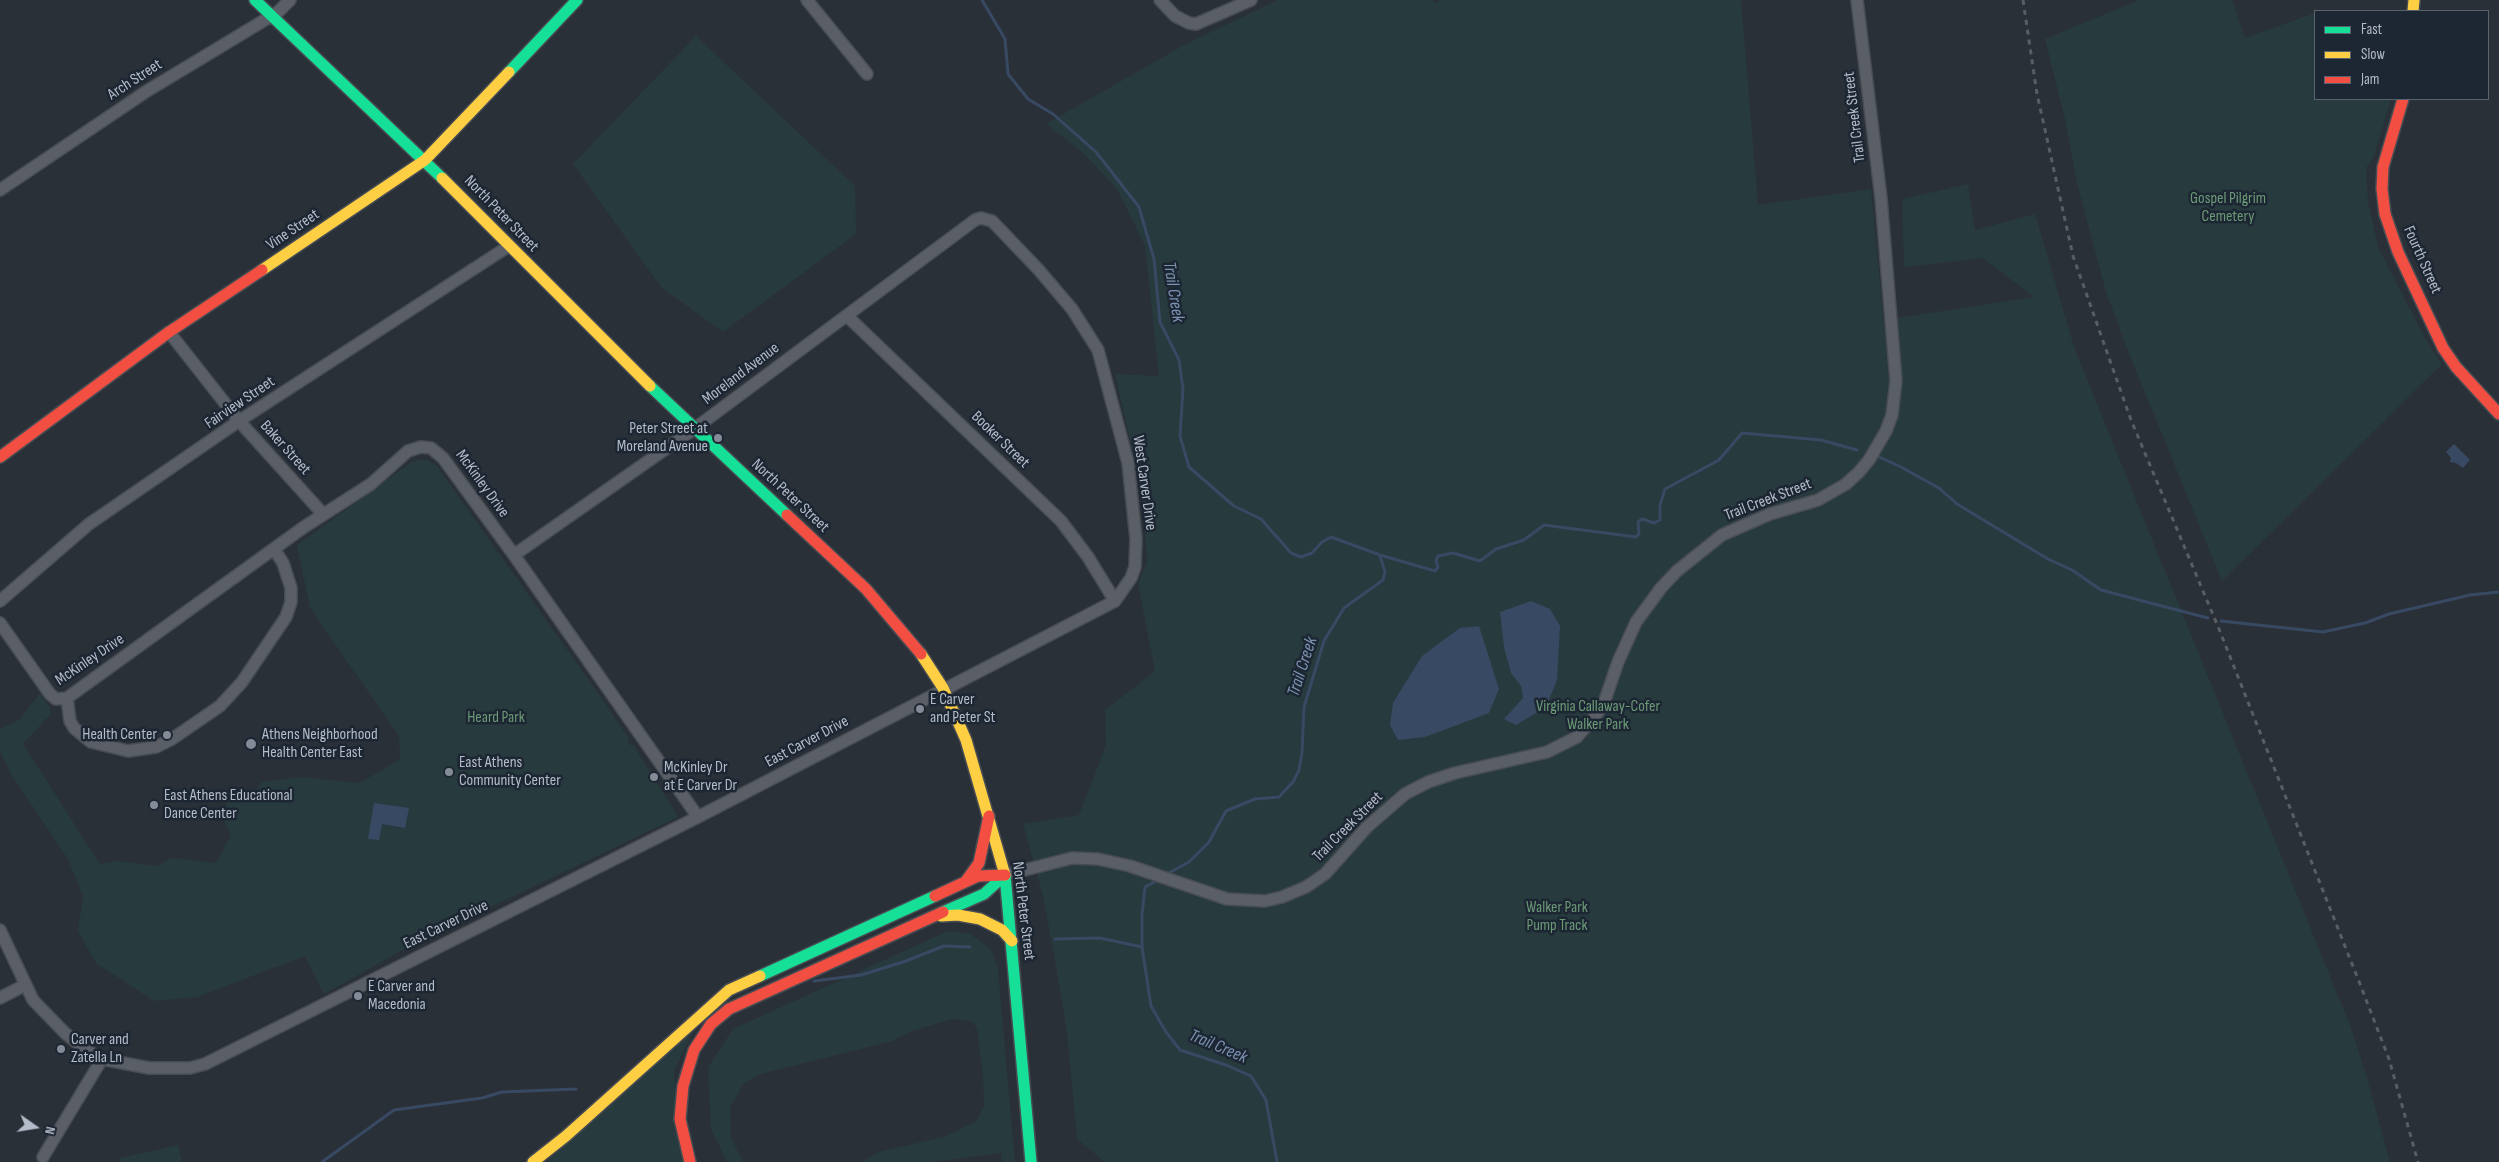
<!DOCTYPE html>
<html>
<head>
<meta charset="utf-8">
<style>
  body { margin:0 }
  #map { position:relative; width:2499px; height:1162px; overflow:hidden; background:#2a3038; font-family:"Sofia Sans Condensed",sans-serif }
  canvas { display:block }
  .legend { position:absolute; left:2314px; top:10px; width:175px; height:90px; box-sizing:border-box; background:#1d2633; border:1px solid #59626f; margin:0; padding:6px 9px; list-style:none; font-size:15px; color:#b4bcc9 }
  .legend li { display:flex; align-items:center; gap:10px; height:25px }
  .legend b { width:25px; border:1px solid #59626f }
  .north { position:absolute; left:10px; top:1102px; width:50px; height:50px; -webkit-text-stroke:4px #1d2633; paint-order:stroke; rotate:103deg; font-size:14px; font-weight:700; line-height:20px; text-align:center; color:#b4bcc9 }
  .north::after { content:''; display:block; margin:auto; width:18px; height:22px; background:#b4bcc9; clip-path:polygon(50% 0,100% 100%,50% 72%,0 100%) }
</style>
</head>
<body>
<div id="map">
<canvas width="2499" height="1162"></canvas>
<ul class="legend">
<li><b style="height:6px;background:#16e098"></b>Fast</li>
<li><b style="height:6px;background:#ffcf43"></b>Slow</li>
<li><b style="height:6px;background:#f24e42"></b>Jam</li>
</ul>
<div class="north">N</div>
</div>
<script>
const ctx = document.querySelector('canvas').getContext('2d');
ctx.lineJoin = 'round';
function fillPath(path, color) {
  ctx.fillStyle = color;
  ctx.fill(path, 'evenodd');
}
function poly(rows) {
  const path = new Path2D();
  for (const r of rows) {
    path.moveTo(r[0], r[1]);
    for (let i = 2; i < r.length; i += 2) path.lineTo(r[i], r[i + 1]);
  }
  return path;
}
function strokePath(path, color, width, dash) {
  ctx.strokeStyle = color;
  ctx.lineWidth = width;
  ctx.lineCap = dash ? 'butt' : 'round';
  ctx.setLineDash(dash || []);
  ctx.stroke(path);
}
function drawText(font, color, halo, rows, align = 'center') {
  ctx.font = font + ' "Sofia Sans Condensed",sans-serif';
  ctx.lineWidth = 5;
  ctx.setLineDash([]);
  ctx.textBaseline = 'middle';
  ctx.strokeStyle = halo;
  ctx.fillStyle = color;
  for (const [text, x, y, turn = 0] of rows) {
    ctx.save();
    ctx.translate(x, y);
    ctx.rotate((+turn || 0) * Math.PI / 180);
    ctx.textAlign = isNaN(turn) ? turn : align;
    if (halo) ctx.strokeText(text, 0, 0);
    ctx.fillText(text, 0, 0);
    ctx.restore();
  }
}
const green = poly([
  [1278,0,1432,0,1436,4,1440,0,1741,0,1758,205,1871,189,1889,379,1902,379,1897,318,2034,297,1983,258,1904,267,1902,199,1968,184,1975,230,2035,214,2075,350,2350,1025,2367,1078,2390,1162,1105,1162,1077,1139,1067,1032,1054,955,1043,896,1023,824,1079,815,1106,745,1105,710,1155,671,1138,584,1147,562,1143,497,1115,374,1159,376,1145,246,1117,189,1083,153,1046,124,1186,44],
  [2139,0,2232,0,2245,38,2315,13,2315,99,2391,99,2374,156,2366,168,2368,202,2378,247,2426,340,2442,364,2222,581,2130,356,2106,292,2077,183,2065,119,2045,39],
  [696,36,855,186,856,234,723,332,661,287,573,164],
  [419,460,428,460,436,465,459,497,602,699,629,739,628,744,634,746,678,817,408,947,324,994,305,956,197,997,154,1001,96,963,78,931,83,897,68,859,11,774,0,751,0,729,19,720,40,693,49,706,51,714,23,744,100,864,118,861,157,866,171,858,216,863,231,835,220,812,231,801,249,801,262,782,301,777,360,783,400,759,399,736,310,608,297,545,412,462],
  [948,931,970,934,991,949,998,970,1015,1162,1002,1162,1001,1153,933,1162,862,1162,878,1152,944,1137,975,1122,984,1107,983,1077,977,1028,971,1021,952,1019,912,1031,892,1041,760,1074,743,1084,730,1107,731,1138,743,1162,727,1162,711,1129,708,1067,733,1029],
  [694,1030,674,1071,683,1162,546,1162],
  [178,1145,182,1162,121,1162,120,1158]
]);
const water = poly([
  [2454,444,2470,460,2463,468,2456,463,2450,462,2451,458,2446,452],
  [1531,601,1550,609,1560,626,1557,680,1546,707,1516,725,1504,719,1523,698,1521,686,1511,673,1504,647,1500,612],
  [1479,626,1499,689,1489,713,1425,737,1398,740,1390,725,1393,703,1422,656,1460,628],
  [374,803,409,808,405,828,382,824,379,840,368,839]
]);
const stream = poly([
  [982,0,1005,39,1008,74,1028,99,1053,114,1096,152,1139,207,1154,259,1160,322,1179,360,1183,389,1180,436,1189,467,1234,506,1261,519,1291,553,1301,557,1312,553,1322,542,1331,537,1380,555,1435,571,1438,567,1436,561,1438,556,1453,553,1480,561,1496,549,1524,540,1544,525,1636,537,1639,534,1638,522,1642,519,1654,523,1660,520,1660,505,1665,489,1719,460,1742,433,1821,440,1857,450],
  [1875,455,1901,467,1939,488,1957,504,2048,559,2072,570,2101,590,2208,618],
  [2221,621,2323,632,2365,623,2389,614,2470,595,2499,592],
  [1165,875,1189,862,1209,842,1226,811,1255,799,1279,797,1293,782,1299,770,1302,753,1304,707,1324,641,1344,608,1383,580,1385,572,1380,556],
  [1158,880,1145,887,1142,915,1142,947,1151,1006,1166,1032,1180,1050,1226,1065,1251,1076,1266,1100,1277,1162],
  [1055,939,1100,938,1142,947],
  [814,981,861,975,906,961,944,946,970,947],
  [322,1162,394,1110,482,1098,502,1092,576,1089]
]);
const street = poly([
  [807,0,867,74],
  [1160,0,1175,16,1189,23,1196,24,1251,0],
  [0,190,147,91,278,12,290,0],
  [847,316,1061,521,1088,557,1115,601],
  [169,332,239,421,323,514],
  [0,601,89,524,239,421,509,246],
  [0,623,50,694,56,699,67,698,304,527,371,484,408,451,421,447,431,448,443,458,514,555,698,817],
  [67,698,70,721,74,728,91,742,128,751,156,747,172,739,220,706,242,682,286,617,291,602,291,588,283,563,274,549],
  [1005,875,1072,858,1098,859,1130,866,1227,899,1265,901,1282,897,1306,887,1325,874,1367,827,1405,794,1428,782,1455,773,1547,752,1577,737,1597,714,1605,700,1618,662,1636,622,1661,588,1677,571,1722,535,1770,514,1818,500,1846,484,1859,472,1869,460,1886,431,1892,415,1896,381,1881,198,1857,0],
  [0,930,33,1000,65,1033,86,1050,102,1059,149,1068,190,1068,205,1064,698,817,1115,601,1131,578,1135,567,1136,539,1128,463,1098,350,1072,309,1038,269,992,221,981,218,975,220,694,429,514,555],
  [0,998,25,985],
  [43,1157,102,1059]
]);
const fast = poly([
  [255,0,442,178],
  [509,72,577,0],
  [650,386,787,515],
  [1005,875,1031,1162],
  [943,912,984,894,1005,875],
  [760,976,935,896]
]);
const slow = poly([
  [2413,11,2414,0],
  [442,178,650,386],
  [262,270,425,160,509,72],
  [921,654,943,688,966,740,1005,875],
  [941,916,958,915,980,919,1002,930,1012,941],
  [533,1162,566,1136,729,990,760,976]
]);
const jam = poly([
  [2403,99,2383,167,2382,189,2385,214,2398,252,2443,348,2456,367,2499,414],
  [0,457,169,332,262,270],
  [787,515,866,589,921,654],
  [966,881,979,863,989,816],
  [935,896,978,876,1005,875],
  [690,1162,680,1119,683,1086,694,1050,711,1024,729,1009,943,912]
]);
const rail = poly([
  [2023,0,2037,94,2073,256,2131,420,2219,629,2360,984,2389,1059,2418,1162]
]);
const markers = [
  [718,438,5,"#848b96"],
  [920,709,5,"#848b96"],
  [167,735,5,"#848b96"],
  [251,744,6,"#848b96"],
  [449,772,5,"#848b96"],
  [654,777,5,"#848b96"],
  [154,805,5,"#848b96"],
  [358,996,5,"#848b96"],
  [61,1049,5,"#848b96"]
];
const streetNames = [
  ["Arch Street",135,80,-33],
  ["Trail Creek Street",1855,117,-97],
  ["North Peter Street",501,214,46],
  ["Vine Street",293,230,-34],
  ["Fourth Street",2422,260,66],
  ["Moreland Avenue",741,374,-37],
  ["Fairview Street",240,403,-34],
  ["Booker Street",1000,440,44],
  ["Baker Street",285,448,48],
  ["West Carver Drive",1144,483,82],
  ["McKinley Drive",482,484,54],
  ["North Peter Street",790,496,43],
  ["Trail Creek Street",1768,500,-21],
  ["McKinley Drive",90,660,-34],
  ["East Carver Drive",807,742,-28],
  ["Trail Creek Street",1348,827,-45],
  ["North Peter Street",1023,911,83],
  ["East Carver Drive",446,925,-26]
];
const parkNames = [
  ["Gospel Pilgrim",2228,199],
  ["Cemetery",2228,217],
  ["Virginia Callaway-Cofer",1598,707],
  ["Walker Park",1598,725],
  ["Heard Park",496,718],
  ["Walker Park",1557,908],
  ["Pump Track",1557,926]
];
const poiNames = [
  ["Peter Street at",708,429,"right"],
  ["Moreland Avenue",708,447,"right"],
  ["E Carver",930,700],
  ["and Peter St",930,718],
  ["Health Center",157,735,"right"],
  ["Athens Neighborhood",262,735],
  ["Health Center East",262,753],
  ["East Athens",459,763],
  ["Community Center",459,781],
  ["McKinley Dr",664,768],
  ["at E Carver Dr",664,786],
  ["East Athens Educational",164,796],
  ["Dance Center",164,814],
  ["E Carver and",368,987],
  ["Macedonia",368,1005],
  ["Carver and",71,1040],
  ["Zatella Ln",71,1058]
];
const waterNames = [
  ["Trail Creek",1173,292,81],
  ["Trail Creek",1303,667,-72],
  ["Trail Creek",1218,1047,23]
];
fillPath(green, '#273a3e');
fillPath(water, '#384963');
strokePath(stream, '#384963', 3);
strokePath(street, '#484c53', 14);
strokePath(fast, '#484c53', 14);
strokePath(slow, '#484c53', 14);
strokePath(jam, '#484c53', 14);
strokePath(street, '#5a5e66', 11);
strokePath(fast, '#16e098', 11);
strokePath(slow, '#ffcf43', 11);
strokePath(jam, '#f24e42', 11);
strokePath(rail, '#595d64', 3, [5, 5]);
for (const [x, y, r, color] of markers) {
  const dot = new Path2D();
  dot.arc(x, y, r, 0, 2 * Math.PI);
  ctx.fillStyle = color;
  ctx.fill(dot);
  strokePath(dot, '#1d2633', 2);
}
drawText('16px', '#b4bcc9', '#1d2633', streetNames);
drawText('16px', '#6b9a76', '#1d2633', parkNames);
drawText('16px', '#b4bcc9', '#1d2633', poiNames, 'left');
drawText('italic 18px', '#7c92b1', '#1d2633', waterNames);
</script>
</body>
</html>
